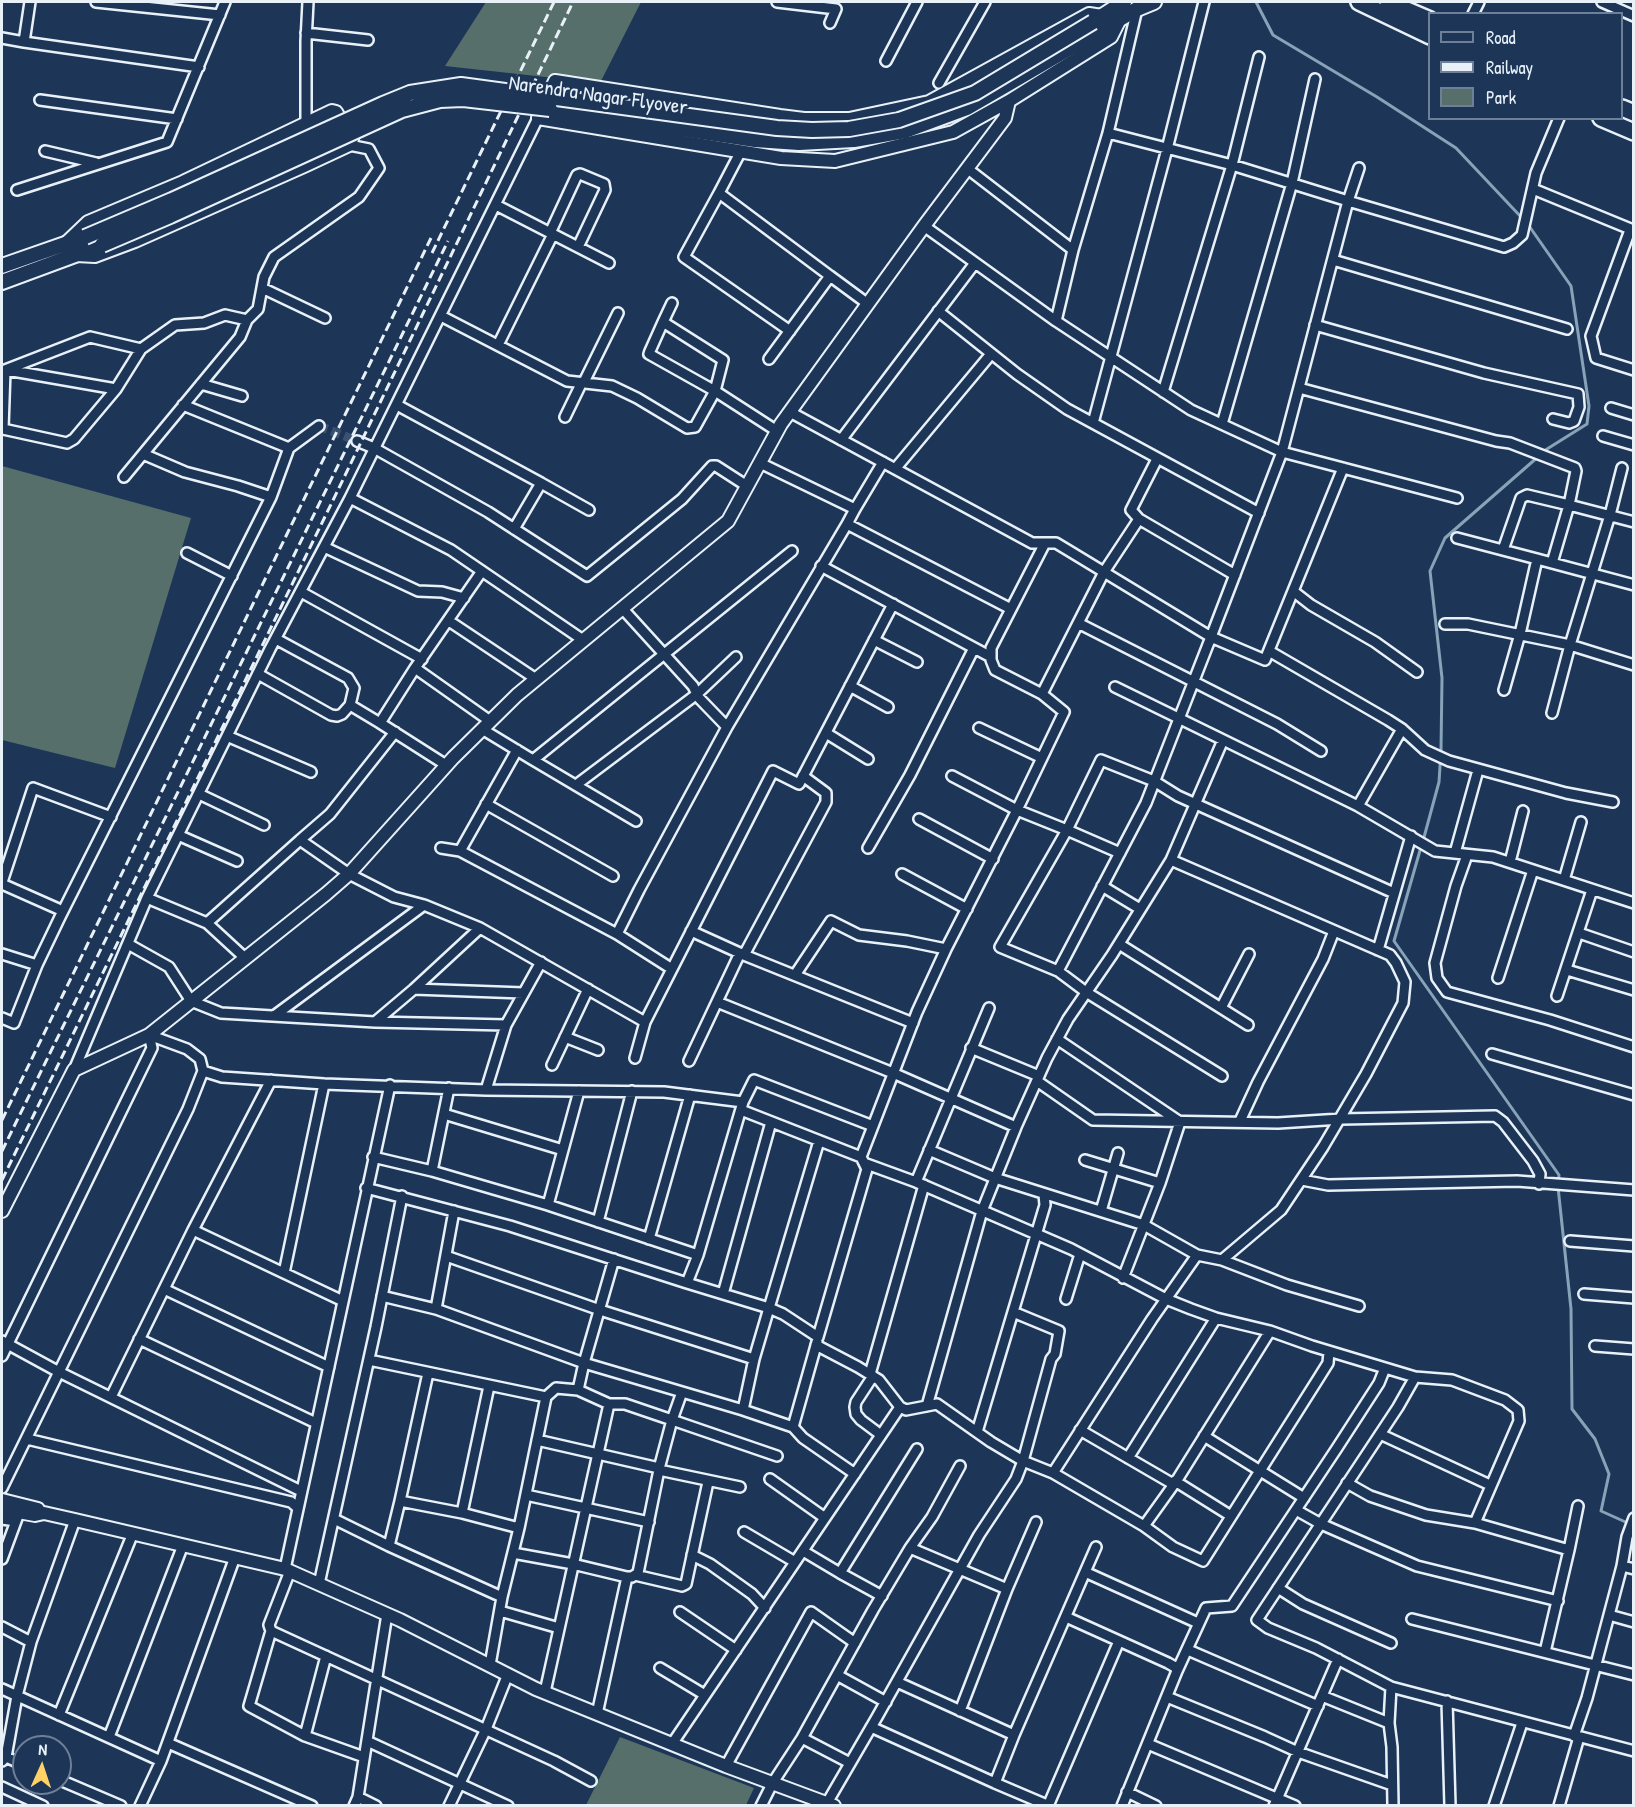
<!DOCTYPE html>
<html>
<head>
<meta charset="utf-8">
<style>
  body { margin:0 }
  #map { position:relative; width:1635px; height:1807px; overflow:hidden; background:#1d3557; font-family:"Patrick Hand",sans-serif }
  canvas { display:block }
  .frame { position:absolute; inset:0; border:3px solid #e8f1f8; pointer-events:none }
  .legend { position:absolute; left:1428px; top:12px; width:195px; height:108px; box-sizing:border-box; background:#1d3557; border:2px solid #6e8097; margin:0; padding:8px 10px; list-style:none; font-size:18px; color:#e8f1f8 }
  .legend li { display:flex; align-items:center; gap:12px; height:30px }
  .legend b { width:30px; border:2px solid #6e8097 }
  .north { position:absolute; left:12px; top:1735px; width:60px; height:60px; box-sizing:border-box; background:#1d3557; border:2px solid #6e8097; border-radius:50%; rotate:3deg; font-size:16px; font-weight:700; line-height:24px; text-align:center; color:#e8f1f8 }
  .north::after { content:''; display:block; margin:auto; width:21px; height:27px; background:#ffd166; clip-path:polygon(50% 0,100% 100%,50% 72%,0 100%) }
</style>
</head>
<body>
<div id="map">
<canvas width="1635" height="1807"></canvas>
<div class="frame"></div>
<ul class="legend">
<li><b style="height:8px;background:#1d3557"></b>Road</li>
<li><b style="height:8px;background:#e8f1f8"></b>Railway</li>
<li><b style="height:16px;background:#566f6b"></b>Park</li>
</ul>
<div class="north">N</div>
</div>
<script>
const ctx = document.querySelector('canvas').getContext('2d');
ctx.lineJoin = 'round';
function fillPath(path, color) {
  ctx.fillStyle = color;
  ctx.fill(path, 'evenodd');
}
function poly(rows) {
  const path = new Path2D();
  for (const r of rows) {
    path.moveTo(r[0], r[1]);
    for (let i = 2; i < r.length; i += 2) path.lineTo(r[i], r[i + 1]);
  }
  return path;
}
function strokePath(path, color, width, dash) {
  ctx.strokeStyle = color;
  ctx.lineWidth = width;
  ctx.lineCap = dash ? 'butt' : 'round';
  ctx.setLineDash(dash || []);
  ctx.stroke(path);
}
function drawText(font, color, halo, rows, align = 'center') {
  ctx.font = font + ' "Patrick Hand",sans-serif';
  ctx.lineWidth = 5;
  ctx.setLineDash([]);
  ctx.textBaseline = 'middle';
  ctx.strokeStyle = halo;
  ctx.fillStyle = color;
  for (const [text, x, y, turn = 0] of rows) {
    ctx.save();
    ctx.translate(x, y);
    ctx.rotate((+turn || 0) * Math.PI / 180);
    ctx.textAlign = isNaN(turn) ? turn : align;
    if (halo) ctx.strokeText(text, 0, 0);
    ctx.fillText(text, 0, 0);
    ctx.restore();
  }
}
const green = poly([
  [486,2,641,2,600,83,445,66],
  [2,466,191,518,115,768,2,740],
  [620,1737,754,1788,746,1805,586,1805]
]);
const stream = poly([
  [1256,2,1273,35,1377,97,1456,148,1522,218],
  [1423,841,1439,782,1441,750,1442,678,1430,571,1445,538,1547,449,1587,424,1589,406,1571,286,1527,223],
  [1421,847,1394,941,1559,1175,1558,1187,1571,1309,1572,1409,1595,1439,1609,1474,1601,1511,1630,1524]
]);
const minorTunnel = poly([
  [319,426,357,441]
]);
const minor = poly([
  [30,2,24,42,199,67],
  [96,2,220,15],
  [777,2,836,9,830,23],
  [1602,2,1634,16],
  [1473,14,1479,2],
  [306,33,368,40],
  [2,38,24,42],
  [886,61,917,2],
  [939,83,985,2],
  [40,100,177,119],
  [538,118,350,498,451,550,583,640],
  [306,123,306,41,308,2],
  [1108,133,1232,165,1348,201,1282,452,1191,410,1056,321,1073,250,1108,133,1137,9],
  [45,151,96,163],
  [741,151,719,193,830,276],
  [1359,168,1348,201,1504,247,1513,243,1522,235,1536,173,1559,118],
  [968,169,1073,250],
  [1533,189,1633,230],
  [17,190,167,142,225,2],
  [719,193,684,257,790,331],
  [496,205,609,263],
  [924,226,1056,321],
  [1630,230,1591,336,1596,358,1634,370],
  [550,233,577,175,580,174,604,184,605,190,578,247],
  [1333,260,1567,329],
  [262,288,325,318],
  [938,311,1017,374,1067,409,1259,513],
  [441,316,567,381,612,386,637,398,687,428,695,427,715,391,777,431],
  [663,322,723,360,715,391,649,354,650,351,663,322,672,303],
  [1315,325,1484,373,1578,394,1579,407,1574,421,1569,423,1553,419],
  [90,337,141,349,116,389,74,439,67,443,3,429,5,370,90,337],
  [498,345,553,234],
  [141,349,175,325,204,323,225,315,247,320,258,309,264,277,274,257,359,197,379,168,369,149,349,145],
  [769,359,830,276,868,304],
  [7,370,116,389],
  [584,382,618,313],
  [201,384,242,396],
  [1299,388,1496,441,1510,443,1575,468,1576,471,1569,505,1527,495,1521,498,1503,550],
  [1163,392,1232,165,1259,57],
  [397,405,541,483,514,529],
  [1611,408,1634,415],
  [790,412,1032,543,1056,543,1066,549,1211,637,1282,452,1457,498],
  [565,417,582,382],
  [1093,423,1167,149,1204,2],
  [1222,424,1292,183,1315,79],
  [1603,436,1634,445],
  [841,440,975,263],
  [357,441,374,448,488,512,587,576,682,499,712,466,716,466,747,486],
  [289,448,319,426],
  [143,454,185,472,238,486,271,497,289,448,183,405],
  [760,463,855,509,847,524,1011,609],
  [895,469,991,354],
  [124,477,240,337,247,320],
  [541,483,589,510],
  [855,509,883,462],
  [1139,519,1131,510,1157,459],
  [1457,538,1537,559],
  [1045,543,991,648,991,660,995,670,1042,694,1064,712,1017,810,1067,830,1000,947,1058,971,1146,803,1211,637,1265,660,1343,468],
  [324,547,418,591,442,592,464,598],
  [187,553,232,576],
  [1552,563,1569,505,1634,522],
  [821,566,991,657],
  [1293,591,1311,605,1375,642,1417,672],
  [301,592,422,659],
  [622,608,693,686,699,698,727,727,847,524],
  [449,621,536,679],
  [1078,623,1277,724,1321,751],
  [1445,624,1468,624,1570,645,1634,665],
  [276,639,348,678,354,688,350,705,380,723],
  [874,640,917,662],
  [1269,651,1388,720,1402,729,1425,750,1449,761,1566,793,1613,802],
  [415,668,490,721],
  [258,674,331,715,337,716,342,714,350,705],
  [850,686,888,707],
  [1115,687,1358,806,1435,851,1493,857,1634,903],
  [1504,690,1520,634,1537,559,1634,585],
  [1042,694,1104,572,1139,519,1235,575],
  [1552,713,1570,645,1610,515,1622,468],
  [727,727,639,890,617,934,672,969,773,771,799,784,893,604],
  [979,728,1042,758],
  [482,729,533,760,792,551],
  [395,732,330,814,300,840,349,874,394,897,424,905,480,928,645,1022,672,969],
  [826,733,868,759],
  [227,736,311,772],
  [517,750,460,851,617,934],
  [533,760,636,821],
  [446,765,380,723,415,668,482,571],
  [576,785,697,694,736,657],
  [199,794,264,825],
  [486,804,613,876],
  [1358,806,1402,729],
  [919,819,993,859],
  [178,835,237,861],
  [441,848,460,851],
  [868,848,910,775,974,648],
  [1120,853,1067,830,1101,760,1154,781,1178,796,1394,893],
  [1455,853,1478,770],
  [1467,855,1456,886,1435,963,1437,978,1447,992,1550,1020,1634,1047],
  [1510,862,1523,811],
  [902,874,967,909],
  [1564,880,1581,822],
  [2,882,33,788,111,817],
  [2,884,63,911],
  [1102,886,1140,909],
  [207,923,147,898,270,649,350,498],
  [691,931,744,955,826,802,826,793,803,776],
  [1579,933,1634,952],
  [128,944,169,967,191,1001,221,1013,375,1022,506,1025,541,962],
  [1119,944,1248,1025],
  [1378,950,1411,836],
  [2,954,37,965],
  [744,955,913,1023],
  [245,958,207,923,300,840],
  [1567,970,1634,990],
  [1058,971,1086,992,1222,1076],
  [795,975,831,921,859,935,907,941,946,949],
  [1498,978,1533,870],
  [414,989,480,928],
  [1557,996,1592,890],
  [717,1002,893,1073,1016,1127],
  [1221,1008,1249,954],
  [274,1016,424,905],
  [2,1018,14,1023,37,965,60,917,271,497],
  [375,1022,414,989,523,993],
  [565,1037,598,1050],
  [1057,1039,1180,1122],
  [971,1048,1039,1076],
  [1492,1054,1634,1095],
  [635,1058,645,1022],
  [689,1061,740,953],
  [552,1065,588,989],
  [74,1070,147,898],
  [1037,1081,1093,1120,1278,1123,1341,1119,1495,1116,1503,1122,1533,1161,1540,1174,1539,1184],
  [486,1090,506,1025],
  [579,1091,548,1205,698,1255,743,1102],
  [741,1110,861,1157,873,1126],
  [444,1114,563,1150],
  [1240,1121,1258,1082,1323,959,1334,931],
  [819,1141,769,1308,783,1314,818,1337,867,1169,861,1157],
  [929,1150,995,1178,1144,1225,1197,1255,1222,1260,1281,1210,1323,1147,1366,1074,1403,1003,1405,982,1396,963,1390,955,1171,860],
  [373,1157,432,1171,548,1205],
  [1085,1160,1160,1183],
  [864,1163,916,1182,1071,1249,1166,1299,1191,1309,1216,1318,1270,1331,1312,1346,1415,1377,1452,1380,1505,1400,1518,1410,1519,1421,1475,1523],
  [432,1171,449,1088],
  [1302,1180,1328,1185,1517,1181,1634,1190],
  [916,1182,989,1008],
  [366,1188,510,1226,687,1283,698,1255],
  [1101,1211,1118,1153],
  [598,1222,632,1091],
  [193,1230,343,1301],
  [649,1239,690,1095],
  [1570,1241,1634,1246],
  [446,1256,600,1310,754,1359,743,1410,584,1363,578,1390,556,1388,546,1397],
  [1222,1260,1287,1285,1359,1306],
  [284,1273,324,1084],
  [1123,1278,1160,1183,1180,1122],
  [687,1283,769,1308,754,1359],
  [164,1289,329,1367],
  [723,1294,771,1122],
  [1584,1294,1634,1298],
  [382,1296,436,1309,454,1211],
  [1066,1299,1080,1254],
  [436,1309,584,1363,614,1259],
  [1013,1312,1059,1331,1055,1354,1051,1359,1023,1461,1053,1473,1152,1319,1197,1255],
  [139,1339,316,1423],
  [2,1341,59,1372,301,1491],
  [1595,1346,1634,1349],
  [2,1356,152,1048,149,1035,187,1049,200,1059,203,1071,222,1077,324,1084,486,1090,664,1092,743,1102,754,1080,873,1126,917,1012,946,949,1017,810,952,776],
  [369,1360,546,1397,519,1528,462,1513,400,1501,428,1373],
  [870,1374,924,1185],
  [873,1376,856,1402,855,1407,856,1414,861,1420,881,1435],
  [682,1392,672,1420,777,1456],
  [111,1397,193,1230,271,1080],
  [927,1406,982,1211,1016,1127,1047,1058,1068,1019,1112,955,1171,860,1223,740],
  [743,1410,793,1427,817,1342],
  [793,1427,803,1438,855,1474],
  [1080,1430,1173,1484],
  [977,1432,1045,1205,1044,1194],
  [1380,1434,1490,1485],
  [1204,1436,1304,1498],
  [27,1439,291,1502,298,1508],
  [537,1440,659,1468],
  [1128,1458,1216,1318],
  [659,1470,740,1487],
  [1053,1473,1144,1526,1173,1547,1203,1561,1318,1379,1328,1363,1329,1352],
  [770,1479,825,1518],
  [1175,1481,1231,1516],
  [1347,1483,1370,1496,1426,1515,1475,1523,1569,1550,1545,1652],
  [2,1488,188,1109,203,1071],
  [526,1495,649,1522],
  [1296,1510,1321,1524,1417,1566,1558,1601],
  [462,1513,489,1386],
  [2,1519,16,1521],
  [334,1519,389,1546,400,1501],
  [1144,1526,1177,1480,1270,1331],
  [744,1532,795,1562],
  [389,1546,502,1597,519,1528],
  [910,1548,1007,1589],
  [1569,1550,1578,1506],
  [803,1551,840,1573],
  [513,1553,573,1564,627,1577,632,1577,638,1573,660,1465,672,1420,625,1404,609,1404],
  [692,1555,710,1564,752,1594,765,1608],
  [2,1559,19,1513],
  [1622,1566,1634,1569],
  [285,1569,390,1085],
  [290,1571,269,1625,271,1631,554,1761,591,1781],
  [1085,1572,1096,1547],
  [635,1575,682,1586,686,1584,708,1482],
  [319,1584,376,1327,402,1196],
  [1278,1588,1303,1604,1391,1643],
  [882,1596,840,1573,917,1449],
  [500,1611,559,1628],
  [680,1612,736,1650],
  [1609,1615,1634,1622],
  [1066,1617,1168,1663,1175,1667,1177,1671,1122,1806],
  [1412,1619,1634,1675],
  [2,1627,31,1642,17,1696,6,1757,2,1761],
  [271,1631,249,1706,305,1736,364,1757],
  [31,1642,75,1520],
  [1188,1650,1318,1706],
  [490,1665,502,1597],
  [660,1668,705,1695],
  [1177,1671,1206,1608,1232,1606,1337,1448,1379,1383,1385,1368],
  [837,1675,886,1702],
  [1391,1687,1634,1751],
  [2,1689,161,1761],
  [545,1692,609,1404,578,1390],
  [1322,1696,1389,1723],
  [1167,1697,1265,1737,1298,1752,1392,1785],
  [1447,1701,1450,1806],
  [960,1711,1007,1589,1036,1522],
  [597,1714,627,1577],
  [59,1715,133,1533],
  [871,1727,995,1783,1014,1735,897,1682],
  [1014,1735,1085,1572,1198,1623],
  [305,1736,326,1656],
  [1574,1736,1587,1698,1622,1566,1627,1537,1634,1518],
  [109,1737,183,1545],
  [802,1738,850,1763],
  [367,1741,508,1806],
  [168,1743,312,1806],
  [672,1744,900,1407,879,1380,858,1367,816,1345],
  [1148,1744,1295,1806],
  [6,1757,24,1765],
  [726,1766,811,1612,855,1643],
  [60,1780,121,1806],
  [995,1783,1049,1806],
  [2,1787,43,1806],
  [1127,1792,1156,1806],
  [358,1797,376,1806],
  [827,1803,877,1717,979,1535,1016,1479,1023,1461,991,1442,937,1404,906,1410,900,1407],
  [140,1806,161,1761,235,1557],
  [354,1806,358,1797,387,1614],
  [449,1806,486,1729,508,1674],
  [761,1806,772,1784,802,1738,873,1610,910,1548,932,1517,960,1466],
  [1048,1806,1119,1641],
  [1274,1806,1338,1659],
  [1393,1806,1392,1747,1389,1723,1391,1687,1316,1648,1268,1628,1257,1620,1398,1407,1415,1377],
  [1494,1806,1522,1723],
  [1559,1806,1579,1737]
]);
const tertiary = poly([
  [1102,16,1089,14,929,102,849,119,804,119,780,116,555,81,538,118,781,158,835,161,953,132,1009,101,1111,37,1119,21],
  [66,243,88,222,183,182,332,111,336,112,352,139,349,145,304,166,135,241,95,256,76,255],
  [2,1211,74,1070,149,1035,326,894,349,874,453,758,517,695,728,521,781,424,924,226,1005,118,1009,101],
  [2,1500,38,1509],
  [2,1509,35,1515,44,1513,75,1520,285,1569,400,1620,536,1689,726,1766,834,1806]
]);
const secondary = poly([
  [1093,22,1124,2],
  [550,109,755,140,799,143,854,140,905,131,967,108,1137,9,1154,2],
  [2,266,85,237],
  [2,282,102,245]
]);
const trunk = poly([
  [1359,2,1430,36],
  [1388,2,1430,20],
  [1622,108,1634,113],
  [1601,118,1634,132]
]);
const rail = poly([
  [432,253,554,2],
  [2,1120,431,238],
  [2,1151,448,241],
  [2,1180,337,492,573,2]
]);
const secondaryBridge = poly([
  [85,237,172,200,383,104,410,93,461,85,777,128,812,130,849,129,899,120,975,93,1093,22],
  [102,245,170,216,402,110,440,100,463,99,550,109]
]);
const streetNames = [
  ["Narendra Nagar Flyover",598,96,8]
];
fillPath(green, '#566f6b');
strokePath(stream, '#87a3b8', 3);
strokePath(minorTunnel, '#3b516f', 9, [9, 4.5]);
strokePath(minor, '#e8f1f8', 14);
strokePath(tertiary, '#e8f1f8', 16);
strokePath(secondary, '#e8f1f8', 18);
strokePath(trunk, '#e8f1f8', 20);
strokePath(minor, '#1d3557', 9);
strokePath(tertiary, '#1d3557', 12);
strokePath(secondary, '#1d3557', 14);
strokePath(trunk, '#1d3557', 15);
strokePath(rail, '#e8f1f8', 3, [9, 4.5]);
strokePath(secondaryBridge, '#e8f1f8', 18, []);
strokePath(secondaryBridge, '#1d3557', 14);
drawText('21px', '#e8f1f8', '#1d3557', streetNames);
</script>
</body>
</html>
